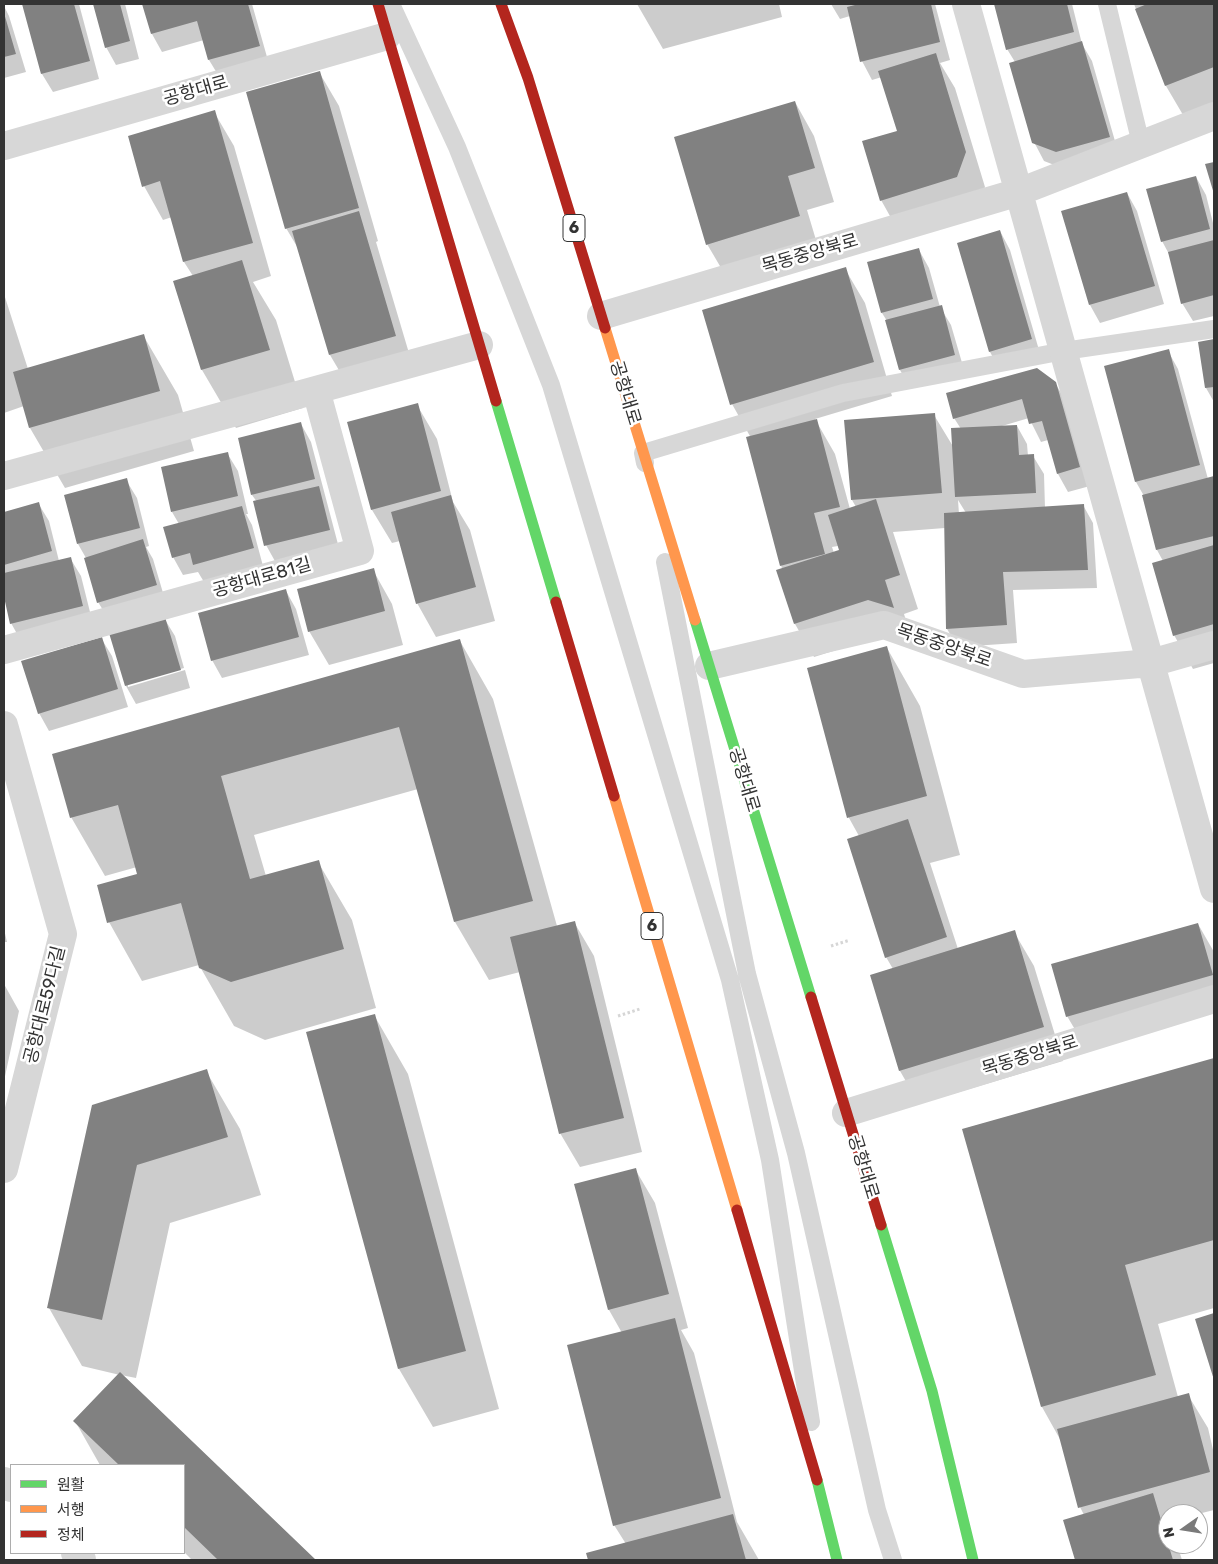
<!DOCTYPE html>
<html>
<head>
<meta charset="utf-8">
<style>
  body { margin:0 }
  #map { position:relative; width:1218px; height:1564px; overflow:hidden; background:#fff; font-family:Rubik,"Noto Sans KR",sans-serif }
  canvas { display:block }
  .frame { position:absolute; inset:0; border:5px solid #333; pointer-events:none }
  .legend { position:absolute; left:10px; top:1464px; width:175px; height:90px; box-sizing:border-box; background:#fff; border:1px solid #adadad; margin:0; padding:6px 9px; list-style:none; font-size:15px; color:#333 }
  .legend li { display:flex; align-items:center; gap:10px; height:25px }
  .legend b { width:25px; border:1px solid #adadad }
  .north { position:absolute; left:1158px; top:1504px; width:50px; height:50px; box-sizing:border-box; background:#fff; border:1px solid #adadad; border-radius:50%; rotate:257deg; font-size:14px; font-weight:700; line-height:20px; text-align:center; color:#333 }
  .north::after { content:''; display:block; margin:auto; width:18px; height:22px; background:#7a7a7a; clip-path:polygon(50% 0,100% 100%,50% 72%,0 100%) }
</style>
</head>
<body>
<div id="map">
<canvas width="1218" height="1564"></canvas>
<div class="frame"></div>
<ul class="legend">
<li><b style="height:6px;background:#63d668"></b>원활</li>
<li><b style="height:6px;background:#ff974d"></b>서행</li>
<li><b style="height:6px;background:#b3261e"></b>정체</li>
</ul>
<div class="north">N</div>
</div>
<script>
const ctx = document.querySelector('canvas').getContext('2d');
ctx.lineJoin = 'round';
function fillPath(path, color) {
  ctx.fillStyle = color;
  ctx.fill(path, 'evenodd');
}
function poly(rows) {
  const path = new Path2D();
  for (const r of rows) {
    path.moveTo(r[0], r[1]);
    for (let i = 2; i < r.length; i += 2) path.lineTo(r[i], r[i + 1]);
  }
  return path;
}
function strokePath(path, color, width, dash) {
  ctx.strokeStyle = color;
  ctx.lineWidth = width;
  ctx.lineCap = dash ? 'butt' : 'round';
  ctx.setLineDash(dash || []);
  ctx.stroke(path);
}
function drawText(font, color, halo, rows, align = 'center') {
  ctx.font = font + ' Rubik,"Noto Sans KR",sans-serif';
  ctx.lineWidth = 5;
  ctx.setLineDash([]);
  ctx.textBaseline = 'middle';
  ctx.strokeStyle = halo;
  ctx.fillStyle = color;
  for (const [text, x, y, turn = 0] of rows) {
    ctx.save();
    ctx.translate(x, y);
    ctx.rotate((+turn || 0) * Math.PI / 180);
    ctx.textAlign = isNaN(turn) ? turn : align;
    if (halo) ctx.strokeText(text, 0, 0);
    ctx.fillText(text, 0, 0);
    ctx.restore();
  }
}
const shadow = poly([
  [24,4,79,4,99,79,53,92,42,74],
  [95,4,125,4,139,59,116,65,106,47],
  [143,4,252,4,269,64,220,78,209,60,204,40,162,52,152,34],
  [637,4,779,4,782,17,663,49],
  [831,4,935,4,950,60,940,63,955,88,985,187,976,210,900,234,881,200,899,131,882,77,872,80,862,61,850,16,840,19],
  [995,4,1072,4,1082,44,1092,61,1119,155,1067,170,1044,161,1034,142,1015,62,1007,49],
  [1134,4,1214,4,1214,108,1186,120,1166,86],
  [4,6,9,16,26,72,4,78],
  [319,72,339,106,378,241,376,242,414,370,350,389,330,355,299,250,286,228],
  [795,102,814,136,834,202,807,210,819,250,727,278,707,244],
  [214,112,234,146,271,276,253,282,276,320,303,408,236,428,202,370,193,276,184,262,172,217,163,220,144,186],
  [1196,177,1206,195,1214,227,1214,316,1193,321,1182,303,1170,256,1162,241],
  [1127,193,1137,211,1164,304,1100,323,1090,305],
  [1000,231,1010,250,1041,357,1000,370,990,352],
  [919,250,929,268,940,307,951,325,965,373,910,388,900,370,887,321,882,313],
  [845,269,865,303,892,396,815,419,835,454,850,509,856,507,852,500,934,415,954,448,961,429,954,418,1055,383,1066,401,1090,486,1068,492,1058,474,1048,440,1041,442,1029,418,1002,426,1017,426,1027,444,1028,456,1033,456,1044,474,1045,508,1083,505,1093,523,1097,588,1013,590,1017,643,958,647,947,629,945,528,893,532,918,609,904,614,912,640,888,634,814,657,795,624,751,438,732,404],
  [958,500,966,513,959,514],
  [838,546,840,551,834,553,832,547],
  [4,294,28,369,143,335,178,395,194,451,65,488,30,428,24,406,4,413],
  [1214,340,1214,402,1206,388,1199,343],
  [1168,351,1178,369,1208,479,1214,477,1214,663,1193,669,1174,635,1163,561,1157,550,1144,496,1136,482,1106,367],
  [417,405,437,439,453,502,470,530,495,621,436,637,417,603,400,541,392,543,372,510,349,423],
  [301,424,311,442,339,548,276,563,266,545,257,502,252,495],
  [227,453,238,471,248,514,246,514,252,525,263,566,204,582,198,572,183,575,173,557,179,524,172,512],
  [126,480,137,498,149,546,146,547,153,559,166,603,109,620,98,602,86,558,78,544],
  [38,503,49,521,59,561,70,558,81,576,93,624,21,641,11,623,4,592,4,513],
  [373,570,392,604,403,645,329,665,309,631],
  [286,591,296,609,309,655,222,678,212,660],
  [164,618,175,636,184,668,128,684,128,687,185,670,190,688,136,704,126,686,110,634],
  [101,638,112,656,128,707,49,731,39,713],
  [460,641,493,699,557,926,574,922,594,956,642,1152,580,1167,560,1133,520,972,489,980,455,922,418,789,254,835,266,876,318,862,352,920,376,1008,265,1040,234,1026,199,965,142,981,109,922,139,875,137,867,105,876,71,817],
  [887,648,920,706,960,855,930,863,958,949,1014,932,1034,966,1063,1061,919,1104,900,1071,893,969,886,957,859,836,849,818,809,669],
  [1198,924,1214,952,1214,1013,1087,1050,1067,1016],
  [4,929,7,942,4,942],
  [4,984,19,1011,4,1081],
  [374,1015,408,1074,499,1409,433,1427,399,1369,308,1033],
  [1214,1059,1214,1308,1158,1324,1178,1397,1188,1395,1208,1428,1214,1454,1214,1510,1198,1514,1168,1514,1168,1544,1177,1544,1182,1560,1076,1560,1065,1521,1084,1515,1080,1507,1061,1441,1042,1407,964,1129],
  [206,1071,240,1129,261,1195,170,1223,136,1378,121,1375,314,1560,192,1560,184,1552,184,1465,100,1465,75,1421,120,1375,82,1366,49,1308,93,1106],
  [635,1169,655,1203,688,1328,681,1330,694,1353,737,1522,759,1560,589,1560,588,1554,626,1544,614,1525,622,1333,609,1310,576,1185],
  [1214,1314,1214,1378,1197,1319]
]);
const building = poly([
  [22,4,74,4,90,61,41,74],
  [93,4,120,4,130,41,105,48],
  [142,4,248,4,260,46,208,60,197,21,151,34],
  [859,4,931,4,940,42,860,62,847,7],
  [994,4,1067,4,1074,32,1006,50],
  [1147,4,1214,4,1214,67,1165,86,1135,9],
  [4,13,16,54,4,57],
  [1082,41,1110,137,1056,152,1032,143,1009,63],
  [936,53,966,152,957,177,880,201,862,141,897,131,878,71],
  [320,71,359,208,285,229,246,92],
  [795,101,815,168,788,176,800,216,706,245,674,137],
  [215,110,253,243,183,262,160,181,142,187,128,136],
  [1214,162,1214,194,1205,164],
  [1196,176,1210,229,1161,242,1146,189],
  [1127,192,1155,286,1089,305,1061,211],
  [359,211,396,336,329,355,292,231],
  [1000,230,1032,339,989,352,957,243],
  [1214,240,1214,295,1181,304,1168,252],
  [919,248,933,299,881,313,867,262],
  [242,260,270,350,201,370,173,281],
  [846,267,874,362,730,405,702,310],
  [942,305,955,355,899,370,885,320],
  [144,334,160,391,29,428,13,372],
  [1214,339,1214,387,1205,388,1198,342],
  [1169,349,1200,465,1135,482,1104,366],
  [1037,368,1056,382,1080,467,1057,474,1042,421,1029,424,1022,399,953,419,946,393],
  [418,403,441,491,371,510,347,422],
  [935,413,942,493,851,500,844,420],
  [817,419,840,507,814,513,825,554,780,566,746,437],
  [301,422,315,479,251,495,238,438],
  [1017,425,1019,455,1034,454,1036,493,955,497,951,428],
  [228,452,238,496,171,512,161,467],
  [1214,476,1214,536,1156,550,1142,495],
  [127,478,140,528,77,544,64,495],
  [319,486,330,530,264,546,253,501],
  [451,495,476,587,416,604,391,512],
  [876,499,900,575,885,580,894,608,868,600,794,624,776,570,839,550,828,515],
  [39,502,52,551,4,565,4,512],
  [1084,504,1088,570,1003,572,1007,625,946,629,944,513],
  [242,506,254,548,193,565,190,553,172,558,163,527],
  [143,539,157,585,97,603,84,558],
  [1214,545,1214,624,1173,636,1152,563],
  [71,557,83,606,10,624,4,597,4,573],
  [374,568,385,611,308,632,297,589],
  [286,589,299,637,211,661,198,613],
  [165,617,181,670,125,686,109,633],
  [102,637,118,689,38,714,21,661],
  [460,639,533,901,454,922,399,727,221,776,250,879,319,860,344,949,231,982,199,968,181,903,107,923,97,885,137,874,118,805,70,818,52,754],
  [887,646,927,796,847,818,807,668],
  [908,819,947,937,885,958,847,839],
  [575,921,624,1118,559,1134,510,937],
  [1198,923,1213,975,1066,1017,1051,964],
  [1015,930,1044,1027,899,1071,870,975],
  [375,1014,466,1351,398,1369,306,1032],
  [1214,1058,1214,1240,1125,1265,1156,1375,1041,1407,962,1129],
  [207,1069,228,1137,137,1165,102,1320,47,1308,92,1105],
  [636,1168,669,1294,608,1310,574,1184],
  [1214,1313,1214,1380,1195,1319],
  [675,1318,721,1498,613,1526,567,1345],
  [120,1372,316,1560,218,1560,184,1527,184,1465,119,1465,73,1421],
  [1189,1393,1210,1472,1078,1508,1057,1429],
  [1153,1493,1173,1560,1075,1560,1063,1520],
  [733,1514,746,1560,588,1560,586,1553]
]);
const path = poly([
  [831,946,850,940],
  [618,1016,640,1009]
]);
const lane = poly([
  [391,4,457,147,551,385,730,980,770,1160,811,1422],
  [1107,4,1141,144],
  [645,463,643,453,843,393,1064,351,1214,329],
  [665,562,747,974,796,1153,877,1510,893,1560]
]);
const street = poly([
  [966,4,1214,889],
  [4,146,387,36],
  [601,316,1019,192,1214,116],
  [4,476,479,345],
  [4,650,360,551,316,390],
  [709,666,884,625,1023,674,1151,663,1214,645],
  [4,725,63,934,4,1169],
  [846,1113,1214,999],
  [4,1481,11,1488],
  [75,1553,82,1560]
]);
const fast = poly([
  [496,401,556,602],
  [695,620,811,997],
  [881,1225,932,1391,973,1560],
  [817,1480,837,1560]
]);
const slow = poly([
  [605,328,695,620],
  [614,796,737,1210]
]);
const jam = poly([
  [378,4,496,401],
  [501,4,528,78,605,328],
  [556,602,614,796],
  [811,997,881,1225],
  [737,1210,817,1480]
]);
const shields = [
  [574,228,22],
  [652,926,22]
];
const shieldNames = [
  ["6",574,228],
  ["6",652,926]
];
const streetNames = [
  ["공항대로",196,91,-16],
  ["목동중앙북로",810,254,-16],
  ["공항대로",625,393,73],
  ["공항대로81길",262,578,-16],
  ["목동중앙북로",944,646,19],
  ["공항대로",744,780,73],
  ["공항대로59다길",45,1005,-76],
  ["목동중앙북로",1030,1056,-17],
  ["공항대로",863,1167,73]
];
fillPath(shadow, '#0003');
fillPath(building, '#818181');
strokePath(path, '#d6d6d6', 3, [2.5, 2.5]);
strokePath(lane, '#d7d7d7', 18);
strokePath(street, '#d7d7d7', 28);
strokePath(fast, '#63d668', 11);
strokePath(slow, '#ff974d', 11);
strokePath(jam, '#b3261e', 11);
for (const [x, y, w] of shields) {
  const box = new Path2D();
  box.roundRect(x - w / 2, y - 13.5, w, 27, 4);
  ctx.fillStyle = '#fff';
  ctx.fill(box);
  strokePath(box, '#333', 1);
}
drawText('bold 16px', '#333', null, shieldNames);
drawText('18px', '#333', '#fff', streetNames);
</script>
</body>
</html>
